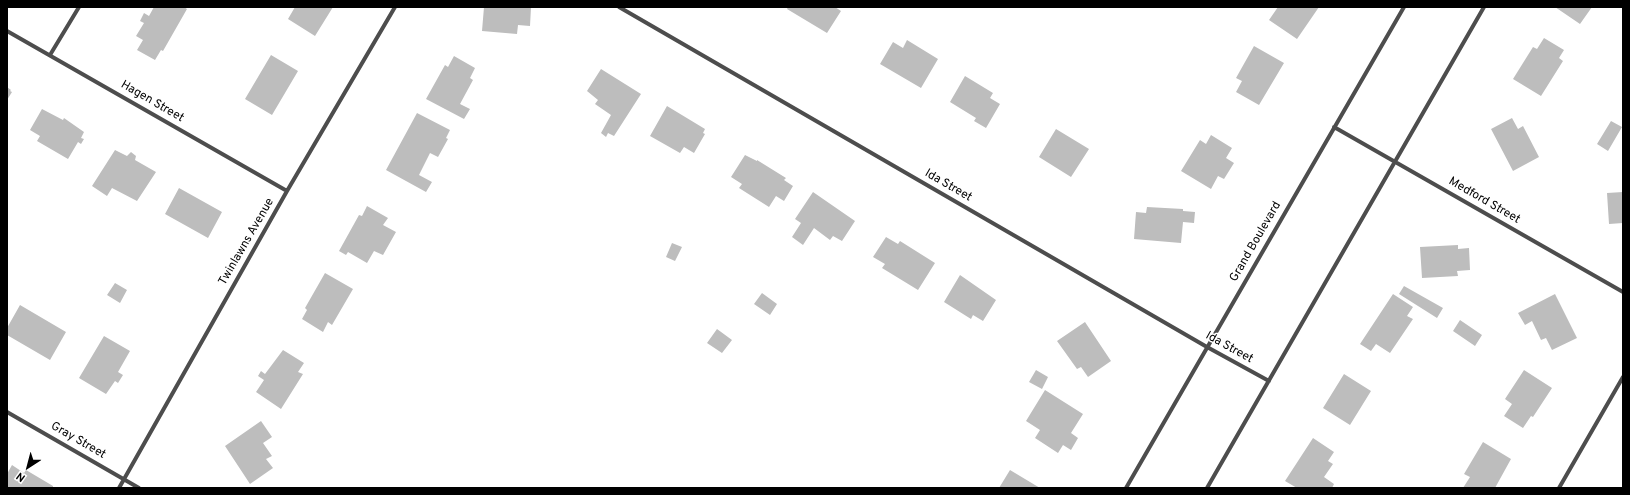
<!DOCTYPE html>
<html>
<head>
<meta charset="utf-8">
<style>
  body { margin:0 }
  #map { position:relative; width:1630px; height:495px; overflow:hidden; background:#fff; font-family:Overpass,sans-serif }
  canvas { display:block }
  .frame { position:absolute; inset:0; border:8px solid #000; pointer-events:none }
  .north { position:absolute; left:8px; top:447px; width:40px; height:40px; -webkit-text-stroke:3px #fff; paint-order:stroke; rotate:216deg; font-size:11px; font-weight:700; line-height:16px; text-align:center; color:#000 }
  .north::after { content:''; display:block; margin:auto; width:14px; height:18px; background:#000; clip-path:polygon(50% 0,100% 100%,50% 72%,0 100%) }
</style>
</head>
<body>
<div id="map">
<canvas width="1630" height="495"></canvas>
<div class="frame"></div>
<div class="north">N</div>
</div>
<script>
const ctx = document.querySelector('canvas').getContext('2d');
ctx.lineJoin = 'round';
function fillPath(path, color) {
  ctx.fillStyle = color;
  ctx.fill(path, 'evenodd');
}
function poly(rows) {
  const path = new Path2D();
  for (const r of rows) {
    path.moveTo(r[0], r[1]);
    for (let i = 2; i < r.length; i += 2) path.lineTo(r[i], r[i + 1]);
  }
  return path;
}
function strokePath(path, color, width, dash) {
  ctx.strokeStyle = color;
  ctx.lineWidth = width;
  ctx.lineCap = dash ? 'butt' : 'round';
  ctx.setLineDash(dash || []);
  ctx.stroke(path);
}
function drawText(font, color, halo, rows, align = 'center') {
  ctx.font = font + ' Overpass,sans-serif';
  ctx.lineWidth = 3;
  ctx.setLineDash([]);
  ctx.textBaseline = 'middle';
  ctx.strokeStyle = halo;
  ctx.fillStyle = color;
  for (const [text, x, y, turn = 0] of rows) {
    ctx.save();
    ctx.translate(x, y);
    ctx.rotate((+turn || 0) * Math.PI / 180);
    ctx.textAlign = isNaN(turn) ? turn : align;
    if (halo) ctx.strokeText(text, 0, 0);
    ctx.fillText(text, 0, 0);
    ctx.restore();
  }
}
const building = poly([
  [154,7,184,7,187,9,163,51,161,50,155,60,137,50,143,40,136,36,144,23,140,21,144,13,149,16],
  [295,7,333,7,315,36,288,19],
  [484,7,531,7,530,26,518,25,517,34,482,31],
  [788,7,835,7,841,11,827,33,787,9],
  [1278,7,1319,7,1297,39,1269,20],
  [1555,7,1592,7,1580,24],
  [1544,38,1564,50,1559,58,1563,61,1541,96,1513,79,1533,47,1537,49],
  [907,40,938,59,921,88,880,64,893,42,903,48],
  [1254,46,1284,63,1259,105,1236,92,1242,81,1236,78],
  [271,55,298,71,272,115,245,99],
  [454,56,475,68,470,78,473,80,460,104,470,109,464,119,426,99,445,65,448,67],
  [601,69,641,94,614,136,608,133,606,137,601,133,611,115,595,104,598,100,587,91],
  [965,76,993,93,990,98,1000,104,986,128,974,121,976,118,950,102],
  [7,87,11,90,10,91,12,92,7,100],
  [667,106,705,129,703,133,705,134,694,153,684,147,680,153,650,136],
  [42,109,63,120,64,118,84,132,81,138,84,139,81,144,78,142,68,159,37,141,40,136,30,130],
  [417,113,450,130,446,138,448,139,438,157,430,153,419,175,432,182,426,192,386,170],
  [1512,118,1518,129,1523,126,1539,157,1513,171,1491,129],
  [1611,121,1622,127,1608,151,1597,144],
  [1056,129,1089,149,1071,177,1039,157],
  [1211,135,1232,148,1226,158,1234,163,1224,179,1218,176,1211,189,1181,171,1200,140,1206,144],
  [115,150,127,156,131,152,136,156,135,160,156,172,137,201,112,188,107,196,92,186],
  [745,155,757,161,757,160,786,178,784,180,793,186,784,201,776,196,769,207,739,188,742,184,731,177],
  [179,188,222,212,208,238,165,214],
  [813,192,855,221,842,241,833,236,830,240,814,228,803,245,792,237,801,223,795,219],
  [1623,192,1623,223,1609,224,1607,193],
  [367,206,388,218,383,225,396,232,383,255,374,251,367,263,348,252,346,255,339,251,359,215,362,216],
  [1147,207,1183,209,1183,211,1195,212,1194,223,1183,222,1181,243,1134,239,1136,212,1146,213],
  [886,237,898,244,900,241,935,263,918,290,882,268,885,264,873,257],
  [672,243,682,247,675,261,666,257],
  [1458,245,1458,249,1469,248,1470,270,1457,271,1458,276,1422,278,1420,247],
  [325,273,353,289,332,325,328,322,323,332,302,319,307,310,305,308],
  [960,275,996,300,983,321,973,315,971,319,944,302],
  [115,283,127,290,120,303,107,295],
  [1404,286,1443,308,1437,318,1399,294],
  [762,293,777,304,770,315,754,304],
  [1393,294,1413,307,1407,316,1413,319,1390,353,1376,344,1371,351,1360,344],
  [1555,294,1577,338,1552,350,1546,338,1541,340,1532,321,1525,325,1518,313],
  [20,305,66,332,50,360,7,335,7,328],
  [1460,320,1482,335,1475,346,1453,331],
  [1085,322,1111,361,1088,377,1081,367,1077,369,1057,341],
  [717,329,732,340,722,353,707,343],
  [104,336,130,351,118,372,123,375,118,383,115,381,106,394,79,378],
  [283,350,304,363,298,372,303,374,281,409,256,392,264,380,258,376,261,371,265,374],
  [1036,370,1048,377,1042,389,1029,382],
  [1524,370,1552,388,1533,417,1531,416,1523,428,1504,416,1512,404,1505,399],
  [1344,374,1371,391,1350,425,1323,408],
  [1045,390,1083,414,1071,433,1078,438,1071,450,1063,445,1058,453,1035,438,1040,430,1026,421],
  [261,421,272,437,263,443,272,456,266,459,273,468,250,484,225,446],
  [1313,438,1334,452,1328,461,1333,464,1324,477,1334,484,1332,488,1297,488,1285,481],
  [1483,442,1511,459,1495,488,1463,488,1470,477,1464,474],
  [12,465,24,473,26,470,53,486,53,488,8,488,7,474],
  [1010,470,1040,488,999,488]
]);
const minor = poly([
  [619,7,1207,347,1269,381],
  [7,31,287,191],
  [50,55,79,7],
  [1334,127,1623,292],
  [7,412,139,488],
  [119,488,287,191,395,7],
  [1126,488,1404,7],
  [1207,488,1484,7],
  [1559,488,1623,377]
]);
const streetNames = [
  ["Hagen Street",152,102,30],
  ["Ida Street",948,186,30],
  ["Medford Street",1484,201,30],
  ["Twinlawns Avenue",247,242,-60],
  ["Grand Boulevard",1256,242,-60],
  ["Ida Street",1229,348,29],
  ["Gray Street",78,441,30]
];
fillPath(building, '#bdbdbd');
strokePath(minor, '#4d4d4d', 4);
drawText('12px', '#000', '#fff', streetNames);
</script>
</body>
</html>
